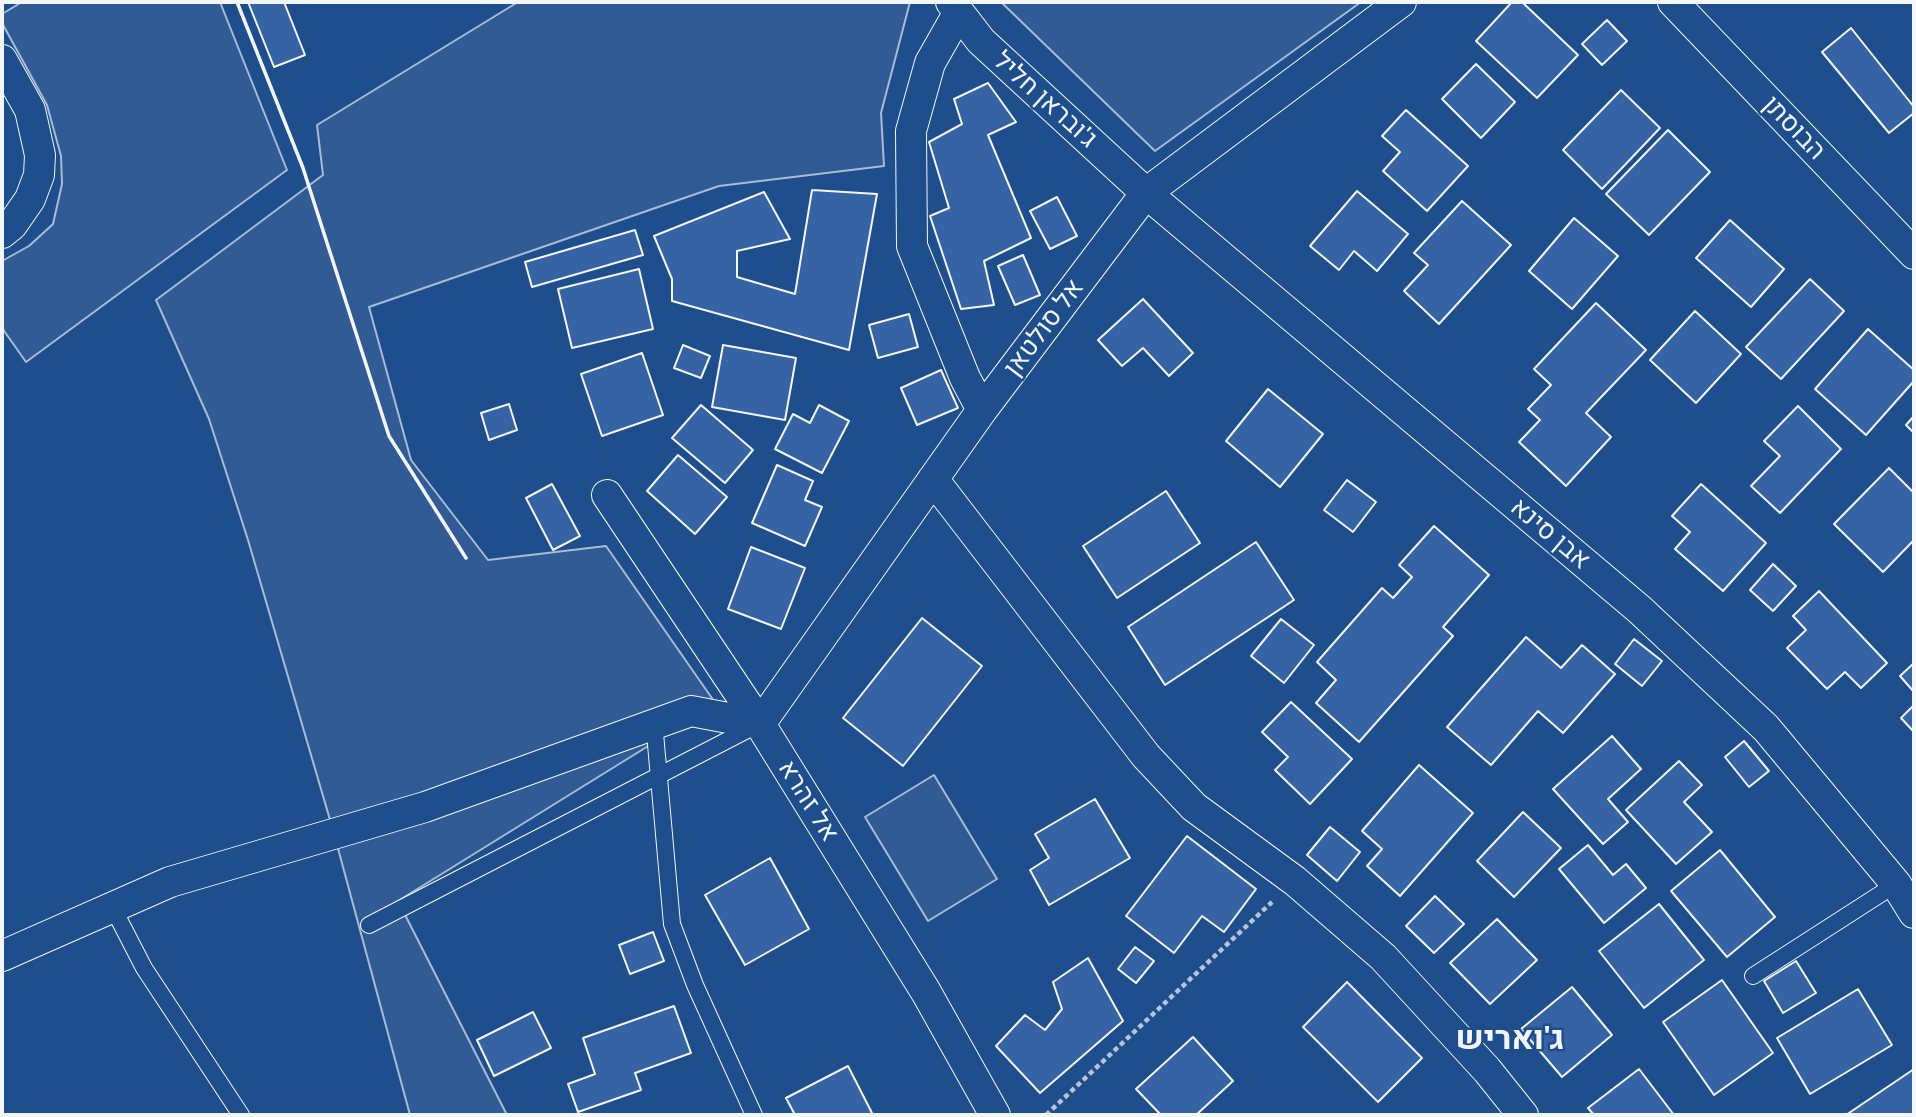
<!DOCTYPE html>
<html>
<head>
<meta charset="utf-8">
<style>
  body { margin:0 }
  #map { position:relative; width:1916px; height:1117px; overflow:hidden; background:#1f4e8c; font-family:Cabin,sans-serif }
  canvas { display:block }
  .frame { position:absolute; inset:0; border:4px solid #f2f6ff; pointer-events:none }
</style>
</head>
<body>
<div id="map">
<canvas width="1916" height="1117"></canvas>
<div class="frame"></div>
</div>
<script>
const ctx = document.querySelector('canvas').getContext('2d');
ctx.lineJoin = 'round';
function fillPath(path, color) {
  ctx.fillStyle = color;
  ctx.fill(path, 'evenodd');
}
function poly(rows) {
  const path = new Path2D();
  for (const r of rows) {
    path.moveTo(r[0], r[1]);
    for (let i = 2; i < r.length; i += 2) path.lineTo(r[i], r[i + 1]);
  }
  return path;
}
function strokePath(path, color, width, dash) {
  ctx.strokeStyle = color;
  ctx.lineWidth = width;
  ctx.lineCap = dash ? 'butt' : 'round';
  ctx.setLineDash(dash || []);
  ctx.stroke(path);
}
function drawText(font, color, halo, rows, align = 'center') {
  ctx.font = font + ' Cabin,Heebo,sans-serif';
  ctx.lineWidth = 5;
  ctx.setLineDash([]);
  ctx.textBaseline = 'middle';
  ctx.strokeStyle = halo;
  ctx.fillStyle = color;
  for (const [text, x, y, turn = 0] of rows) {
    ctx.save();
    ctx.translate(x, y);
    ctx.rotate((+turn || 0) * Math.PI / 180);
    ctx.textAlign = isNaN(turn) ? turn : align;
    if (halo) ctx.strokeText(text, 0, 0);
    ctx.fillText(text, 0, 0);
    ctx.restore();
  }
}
const built = poly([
  [22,2,220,2,287,170,26,362,2,328,2,261,29,246,53,224,62,184,61,156,47,105,2,23,2,14,22,2],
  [518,2,910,2,881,113,884,166,719,186,369,307,411,460,488,560,606,546,716,704,398,901,507,1115,410,1115,333,830,248,540,209,419,156,300,323,175,317,125,518,2],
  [1001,2,1361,2,1155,151,1001,2],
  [934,775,997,879,928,921,865,817,934,775]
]);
const building = poly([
  [248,2,284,2,305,55,274,67,248,2],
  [1512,2,1522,2,1578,55,1537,98,1476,41,1512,2],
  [1607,20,1627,41,1602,65,1582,44,1607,20],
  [1851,28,1914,107,1914,113,1889,133,1822,52,1851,28],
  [1476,64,1515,102,1481,138,1442,99,1476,64],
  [988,83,1016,122,988,135,1031,238,984,261,994,305,961,309,930,216,949,208,929,142,962,124,954,99,988,83],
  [1621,90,1660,128,1602,189,1563,150,1621,90],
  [1406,110,1468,166,1427,211,1383,171,1400,152,1382,136,1406,110],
  [1668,130,1710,172,1649,235,1606,194,1668,130],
  [812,190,877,194,849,350,672,301,672,279,654,236,764,192,790,239,737,251,737,277,795,294,812,190],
  [1357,191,1408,234,1377,271,1354,251,1339,270,1310,246,1357,191],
  [1057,197,1077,236,1050,249,1030,211,1057,197],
  [1462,201,1511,245,1439,324,1404,291,1428,265,1414,253,1462,201],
  [1574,218,1618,256,1572,309,1529,271,1574,218],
  [1730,220,1784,269,1751,307,1696,258,1730,220],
  [635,230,643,255,532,287,525,262,635,230],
  [1023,255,1040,295,1015,305,998,266,1023,255],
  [639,269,653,329,572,348,558,289,639,269],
  [1810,279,1844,311,1781,379,1746,347,1810,279],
  [1143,299,1193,353,1169,376,1143,348,1122,366,1098,340,1143,299],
  [1596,303,1646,350,1586,413,1611,437,1566,486,1519,442,1540,420,1528,409,1551,385,1534,369,1596,303],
  [1695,311,1741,354,1696,403,1650,360,1695,311],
  [909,314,918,347,878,358,869,325,909,314],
  [1868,329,1914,370,1914,381,1866,435,1815,389,1868,329],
  [683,345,710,356,701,378,674,368,683,345],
  [723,345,796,358,785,420,712,407,723,345],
  [642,353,663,415,602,436,581,374,642,353],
  [941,370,958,408,917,425,901,388,941,370],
  [1268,389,1323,434,1280,487,1226,441,1268,389],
  [509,404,517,430,489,440,481,413,509,404],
  [701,405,753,450,725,483,672,438,701,405],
  [819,405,849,421,822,473,775,449,793,414,810,423,819,405],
  [1798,406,1841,449,1780,513,1751,486,1780,456,1764,441,1798,406],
  [1914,416,1914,433,1906,425,1914,416],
  [678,455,727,497,695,534,647,491,678,455],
  [777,465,813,481,805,500,822,507,805,546,752,523,777,465],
  [1889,468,1914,493,1914,540,1883,572,1834,524,1889,468],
  [1347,480,1376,502,1353,532,1324,510,1347,480],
  [552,484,580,536,553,550,526,498,552,484],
  [1701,484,1766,543,1723,591,1675,549,1690,532,1672,516,1701,484],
  [1166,491,1200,543,1117,598,1083,546,1166,491],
  [1434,526,1489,575,1443,627,1453,636,1359,742,1316,703,1336,680,1317,662,1382,588,1393,598,1412,577,1399,565,1434,526],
  [1256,542,1294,600,1165,685,1128,627,1256,542],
  [751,547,805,568,781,629,728,609,751,547],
  [1773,564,1796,586,1773,611,1750,590,1773,564],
  [1819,591,1887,663,1861,688,1845,672,1827,689,1787,648,1806,630,1793,616,1819,591],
  [922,618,982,666,903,766,843,718,922,618],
  [1281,619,1314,645,1284,683,1251,656,1281,619],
  [1526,637,1561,668,1582,645,1615,674,1563,733,1538,711,1491,765,1447,727,1526,637],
  [1634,639,1662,661,1642,686,1615,664,1634,639],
  [1914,663,1914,692,1900,676,1914,663],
  [1291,702,1352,759,1310,804,1275,770,1288,757,1262,732,1291,702],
  [1914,705,1914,732,1901,718,1914,705],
  [1612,736,1641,769,1608,799,1628,822,1603,844,1553,789,1612,736],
  [1744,741,1769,771,1749,787,1725,757,1744,741],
  [1679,761,1702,785,1684,802,1712,832,1676,864,1626,810,1679,761],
  [1419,765,1473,813,1400,896,1367,866,1382,849,1362,831,1419,765],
  [1095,799,1130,858,1049,905,1030,870,1049,858,1035,834,1095,799],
  [1523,812,1561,848,1514,897,1477,861,1523,812],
  [1330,827,1360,852,1337,881,1307,855,1330,827],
  [1187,836,1256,889,1224,932,1202,916,1174,953,1126,916,1187,836],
  [1588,845,1613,875,1626,864,1646,888,1604,923,1559,869,1588,845],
  [1720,850,1775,917,1727,957,1671,891,1720,850],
  [770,858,809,929,745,965,705,895,770,858],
  [1435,896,1464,924,1434,953,1406,926,1435,896],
  [1659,904,1704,960,1644,1008,1599,951,1659,904],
  [1497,919,1537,960,1490,1004,1450,963,1497,919],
  [653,932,664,961,630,974,619,945,653,932],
  [1135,947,1154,961,1136,983,1118,969,1135,947],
  [1088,958,1123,1021,1040,1093,996,1046,1025,1015,1045,1030,1062,1009,1053,982,1088,958],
  [1796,961,1816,993,1783,1013,1764,981,1796,961],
  [1722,980,1773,1053,1714,1095,1663,1022,1722,980],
  [1347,982,1422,1058,1378,1102,1303,1027,1347,982],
  [1572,987,1612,1035,1562,1077,1521,1029,1572,987],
  [1858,989,1892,1045,1810,1094,1777,1038,1858,989],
  [674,1006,691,1053,635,1073,641,1090,578,1112,568,1084,595,1074,583,1038,674,1006],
  [533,1012,551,1048,494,1076,477,1040,533,1012],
  [1193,1037,1233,1081,1196,1115,1161,1115,1136,1089,1193,1037],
  [848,1066,873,1115,795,1115,786,1098,848,1066],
  [1639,1069,1674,1115,1594,1115,1588,1108,1639,1069],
  [1914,1069,1914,1115,1846,1115,1914,1069]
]);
const path = poly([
  [1046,1115,1272,902]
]);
const service = poly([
  [654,722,672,924,695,985,754,1115],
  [112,906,144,968,241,1115],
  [369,925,755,726],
  [1753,976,1896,884]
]);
const minor = poly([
  [951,2,981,41,1146,193,1639,609,1766,728,1896,884,1914,913],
  [1673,2,1914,254],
  [959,12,930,63,911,131,912,246,965,378,982,410],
  [2,60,30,110,40,155,39,175,30,199,12,225,2,233],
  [933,479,1146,756,1194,807,1295,881,1383,957,1487,1070,1523,1115],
  [607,495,760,724,926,992,995,1115],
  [2,956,170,882,425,807,691,711,760,724,982,410,1146,193,1401,2]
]);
const wall = poly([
  [237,2,303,168,389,436,466,558]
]);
const streetNames = [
  ["ג'ובראן חליל",1045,100,42],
  ["הבוסתן",1794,128,46],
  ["אל סולטאן",1044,328,-53],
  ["אבן סינא",1550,534,40],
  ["אל זהרא",808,801,58]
];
const districtNames = [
  ["ג'ואריש",1510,1039]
];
fillPath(built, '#305b95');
strokePath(built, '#a8bbd7', 2);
fillPath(building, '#3563a3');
strokePath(building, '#f2f6ff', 2);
strokePath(service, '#f2f6ff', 18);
strokePath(minor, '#f2f6ff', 32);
strokePath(path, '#b3c4dc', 4.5, [5, 3.5]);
strokePath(service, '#1f4e8c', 16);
strokePath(minor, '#1f4e8c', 30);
strokePath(wall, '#f2f6ff', 3.5);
drawText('26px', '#f2f6ff', '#1f4e8c', streetNames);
drawText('bold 33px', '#f2f6ff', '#1f4e8c', districtNames);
</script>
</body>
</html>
